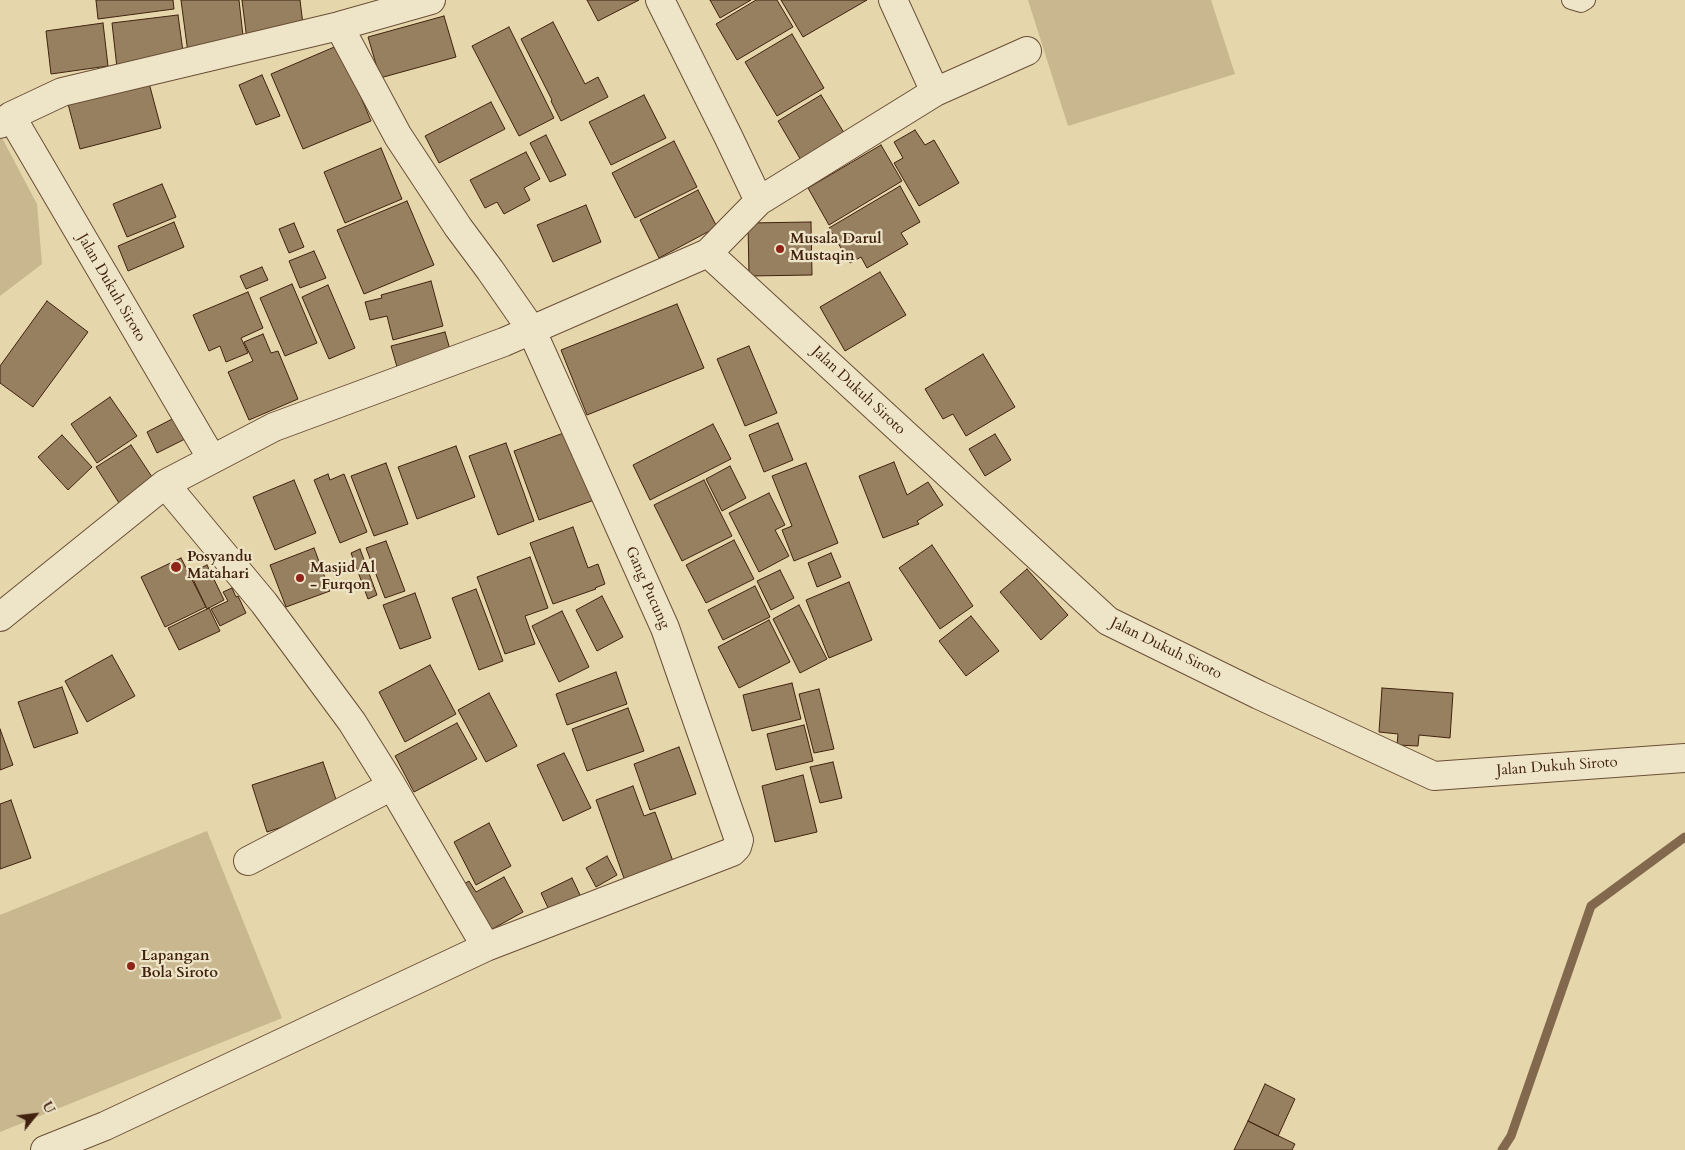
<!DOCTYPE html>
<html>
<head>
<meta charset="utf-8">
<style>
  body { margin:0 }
  #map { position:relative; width:1685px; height:1150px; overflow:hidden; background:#e5d6ab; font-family:Cardo,serif }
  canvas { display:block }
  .north { position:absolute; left:10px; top:1090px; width:50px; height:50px; -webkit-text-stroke:4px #eee4c8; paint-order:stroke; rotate:61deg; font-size:14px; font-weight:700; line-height:20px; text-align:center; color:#41220f }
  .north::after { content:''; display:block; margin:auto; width:18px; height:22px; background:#41220f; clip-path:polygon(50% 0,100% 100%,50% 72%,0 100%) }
</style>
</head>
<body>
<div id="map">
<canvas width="1685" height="1150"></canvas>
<div class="north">U</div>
</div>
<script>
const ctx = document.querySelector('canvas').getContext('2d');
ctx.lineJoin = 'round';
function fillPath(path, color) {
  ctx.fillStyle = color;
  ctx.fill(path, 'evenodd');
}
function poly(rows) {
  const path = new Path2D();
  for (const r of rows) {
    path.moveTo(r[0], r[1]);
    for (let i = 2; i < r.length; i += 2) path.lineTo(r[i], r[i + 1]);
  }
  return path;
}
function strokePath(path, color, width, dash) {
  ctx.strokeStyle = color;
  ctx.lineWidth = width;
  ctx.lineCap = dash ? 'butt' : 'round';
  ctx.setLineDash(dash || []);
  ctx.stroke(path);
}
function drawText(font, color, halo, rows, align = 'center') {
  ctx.font = font + ' Cardo,serif';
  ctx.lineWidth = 4.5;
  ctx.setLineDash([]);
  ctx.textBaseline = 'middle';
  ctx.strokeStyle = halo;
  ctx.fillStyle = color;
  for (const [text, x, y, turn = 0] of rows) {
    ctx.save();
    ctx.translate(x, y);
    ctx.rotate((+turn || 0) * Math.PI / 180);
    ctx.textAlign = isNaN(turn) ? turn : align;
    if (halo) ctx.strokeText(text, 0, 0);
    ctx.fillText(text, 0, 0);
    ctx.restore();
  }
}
const green = poly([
  [1028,0,1211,0,1235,74,1068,126],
  [0,134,37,204,42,264,0,296],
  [207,831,282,1018,0,1132,0,915]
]);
const stream = poly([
  [1502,1150,1511,1136,1591,906,1685,837]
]);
const building = poly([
  [96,0,173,0,174,9,98,19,96,0],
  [181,0,239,0,244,45,188,53,181,0],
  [242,0,300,0,304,33,247,40,242,0],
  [587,0,639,0,598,21,587,0],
  [710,0,751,0,720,18,710,0],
  [756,0,777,0,793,27,737,60,716,24,756,0],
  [781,0,867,0,803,37,781,0],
  [178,15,184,59,117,68,112,23,178,15],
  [444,16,456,57,380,78,368,37,444,16],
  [553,22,585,84,598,77,608,97,561,121,551,101,552,100,521,39,553,22],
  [103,23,108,66,51,74,46,31,103,23],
  [509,27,554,118,519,136,472,46,509,27],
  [792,34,824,88,777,116,745,62,792,34],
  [339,45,371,121,303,149,271,74,339,45],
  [262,75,280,116,256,125,239,85,262,75],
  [149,83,161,128,80,149,68,104,149,83],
  [644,95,666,138,611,165,589,122,644,95],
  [821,95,846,136,802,162,778,121,821,95],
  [491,102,505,129,439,163,425,136,491,102],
  [915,130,925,145,934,140,959,183,919,206,894,163,903,158,894,142,915,130],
  [546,135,566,175,550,182,530,143,546,135],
  [674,141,697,187,635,218,612,173,674,141],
  [881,145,902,181,829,225,808,188,881,145],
  [381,148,402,199,345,223,324,172,381,148],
  [526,152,540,179,524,188,530,200,504,214,497,202,485,208,470,180,526,152],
  [162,184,176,217,127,237,113,204,162,184],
  [900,186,920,222,901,233,908,244,867,268,861,257,850,263,829,228,900,186],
  [698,190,717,227,659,258,640,220,698,190],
  [407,201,434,265,364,294,337,230,407,201],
  [586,205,601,242,553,262,537,225,586,205],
  [174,222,184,247,128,271,118,246,174,222],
  [811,222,812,275,749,276,748,223,811,222],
  [294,223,304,247,289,253,279,229,294,223],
  [314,251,326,278,300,288,289,261,314,251],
  [262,267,268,280,246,289,240,276,262,267],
  [880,272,906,315,845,351,820,307,880,272],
  [431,281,443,326,393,340,387,316,370,320,365,302,382,298,381,295,431,281],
  [292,284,317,343,285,356,260,298,292,284],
  [328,285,355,348,329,359,302,297,328,285],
  [248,292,263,328,241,338,248,353,226,362,220,346,209,351,193,315,248,292],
  [47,301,88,332,33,407,0,383,0,366,47,301],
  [677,304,704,368,587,415,561,350,677,304],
  [445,332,453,360,399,374,391,346,445,332],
  [263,334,271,353,278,351,298,399,249,420,228,372,253,361,244,342,263,334],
  [749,346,777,413,745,426,717,359,749,346],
  [983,354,1015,407,966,436,953,414,943,419,925,389,983,354],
  [110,397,137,436,97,463,71,424,110,397],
  [178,416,189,437,157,453,147,432,178,416],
  [778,423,793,460,764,472,749,435,778,423],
  [713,424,731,459,650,500,633,465,713,424],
  [572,430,597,499,539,520,514,451,572,430],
  [995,434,1011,460,985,476,969,449,995,434],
  [62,435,92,467,68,490,38,457,62,435],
  [506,443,534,521,498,535,469,456,506,443],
  [131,445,154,480,119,503,96,467,131,445],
  [456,446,475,497,417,519,398,467,456,446],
  [894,462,907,495,928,482,943,505,917,521,919,524,883,538,859,476,894,462],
  [386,463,408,524,374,536,351,476,386,463],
  [806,463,838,543,794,561,782,530,792,526,772,476,806,463],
  [730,466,746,498,722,511,706,479,730,466],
  [328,474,330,480,344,474,367,532,340,543,314,480,328,474],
  [294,480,316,533,275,550,253,497,294,480],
  [704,480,732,536,682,561,654,505,704,480],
  [769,493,785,525,775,530,789,556,759,572,729,513,769,493],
  [573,527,588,568,598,564,605,584,595,588,596,589,553,604,530,543,573,527],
  [734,540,754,579,706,603,686,565,734,540],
  [386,541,405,591,385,598,366,548,386,541],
  [932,545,973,606,940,629,899,568,932,545],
  [314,548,330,591,286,607,270,565,314,548],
  [360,549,377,595,368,599,351,553,360,549],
  [831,553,841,577,817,587,808,563,831,553],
  [530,557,548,608,525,616,535,644,505,654,477,577,530,557],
  [181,558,206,607,165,627,141,577,181,558],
  [207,565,224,600,207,609,190,573,207,565],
  [1027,569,1068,615,1041,640,1000,592,1027,569],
  [780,570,794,598,771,610,757,581,780,570],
  [849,582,872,640,829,658,806,600,849,582],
  [755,586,770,617,723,640,708,610,755,586],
  [232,588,236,597,238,596,246,613,220,626,211,609,228,601,223,592,232,588],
  [476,589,503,661,479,670,452,598,476,589],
  [415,593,431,638,400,649,383,605,415,593],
  [602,596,623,637,597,651,576,610,602,596],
  [799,605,827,659,800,673,773,619,799,605],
  [209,608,220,631,179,650,168,628,209,608],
  [562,611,589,667,559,682,532,626,562,611],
  [971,616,999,651,966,676,939,641,971,616],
  [769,620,790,662,739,688,718,647,769,620],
  [112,655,135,696,87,722,65,681,112,655],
  [430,665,456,714,405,742,379,692,430,665],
  [616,672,627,704,567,725,556,694,616,672],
  [792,683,801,719,752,731,743,695,792,683],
  [62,687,78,733,34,748,18,702,62,687],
  [1382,688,1453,693,1450,738,1419,735,1418,746,1397,745,1398,734,1379,732,1382,688],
  [819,689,834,749,814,753,799,694,819,689],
  [489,693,517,746,486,762,458,710,489,693],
  [628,708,644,751,587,771,572,729,628,708],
  [457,723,477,759,414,792,395,756,457,723],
  [804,725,813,761,776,770,767,734,804,725],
  [0,729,13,765,0,770,0,729],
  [679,747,696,794,650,810,634,764,679,747],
  [564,753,591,808,563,821,537,765,564,753],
  [323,762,339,808,267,832,252,785,323,762],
  [833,762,842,798,820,803,810,767,833,762],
  [803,775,817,832,775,842,762,786,803,775],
  [633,786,644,816,655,812,674,864,625,881,596,800,633,786],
  [11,800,31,858,0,869,0,804,11,800],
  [489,823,511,866,476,885,454,842,489,823],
  [607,856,617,875,596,887,586,868,607,856],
  [504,877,523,912,487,932,462,885,469,881,476,892,504,877],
  [572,878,581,897,550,912,541,893,572,878],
  [1265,1084,1295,1099,1278,1136,1248,1121,1265,1084],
  [1248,1121,1295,1144,1292,1150,1234,1150,1248,1121]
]);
const service = poly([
  [1571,0,1581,3,1586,0]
]);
const minor = poly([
  [893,0,935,92],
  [11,116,212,459],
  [0,124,11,116,62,92,339,26,431,0],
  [759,201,935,92,1027,51],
  [708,253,1108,621,1259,695,1434,776,1685,758],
  [165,484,264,603,352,722,392,786,486,947],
  [0,617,165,484,274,427,504,342,708,253,759,201,728,136,660,0],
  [248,861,392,786],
  [45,1150,105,1126,486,947,732,852,737,847,739,840,665,628,531,329,490,270,458,227,398,136,339,26]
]);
const markers = [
  [780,249,5,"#8f2418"],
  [176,567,6,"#8f2418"],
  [300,578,5,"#8f2418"],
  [131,966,5,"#8f2418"]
];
const poiNames = [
  ["Musala Darul",790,240],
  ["Mustaqin",790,257],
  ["Posyandu",187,558],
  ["Matahari",187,575],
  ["Masjid Al",310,569],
  ["- Furqon",310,586],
  ["Lapangan",141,957],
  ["Bola Siroto",141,974]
];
const streetNames = [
  ["Jalan Dukuh Siroto",111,288,60],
  ["Jalan Dukuh Siroto",858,391,43],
  ["Gang Pucung",647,588,66],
  ["Jalan Dukuh Siroto",1166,649,26],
  ["Jalan Dukuh Siroto",1557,767,-4]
];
fillPath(green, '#c9b790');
strokePath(stream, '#82694d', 9);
fillPath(building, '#968060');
strokePath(building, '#41220f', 1);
strokePath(service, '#6a4f36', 20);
strokePath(minor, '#6a4f36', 30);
strokePath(service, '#eee4c8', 18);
strokePath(minor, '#eee4c8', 28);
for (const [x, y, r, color] of markers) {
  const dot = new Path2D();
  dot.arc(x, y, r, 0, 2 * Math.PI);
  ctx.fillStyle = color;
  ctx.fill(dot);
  strokePath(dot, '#eee4c8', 2);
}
drawText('bold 15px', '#41220f', '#eee4c8', poiNames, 'left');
drawText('15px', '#41220f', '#eee4c8', streetNames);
</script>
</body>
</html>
